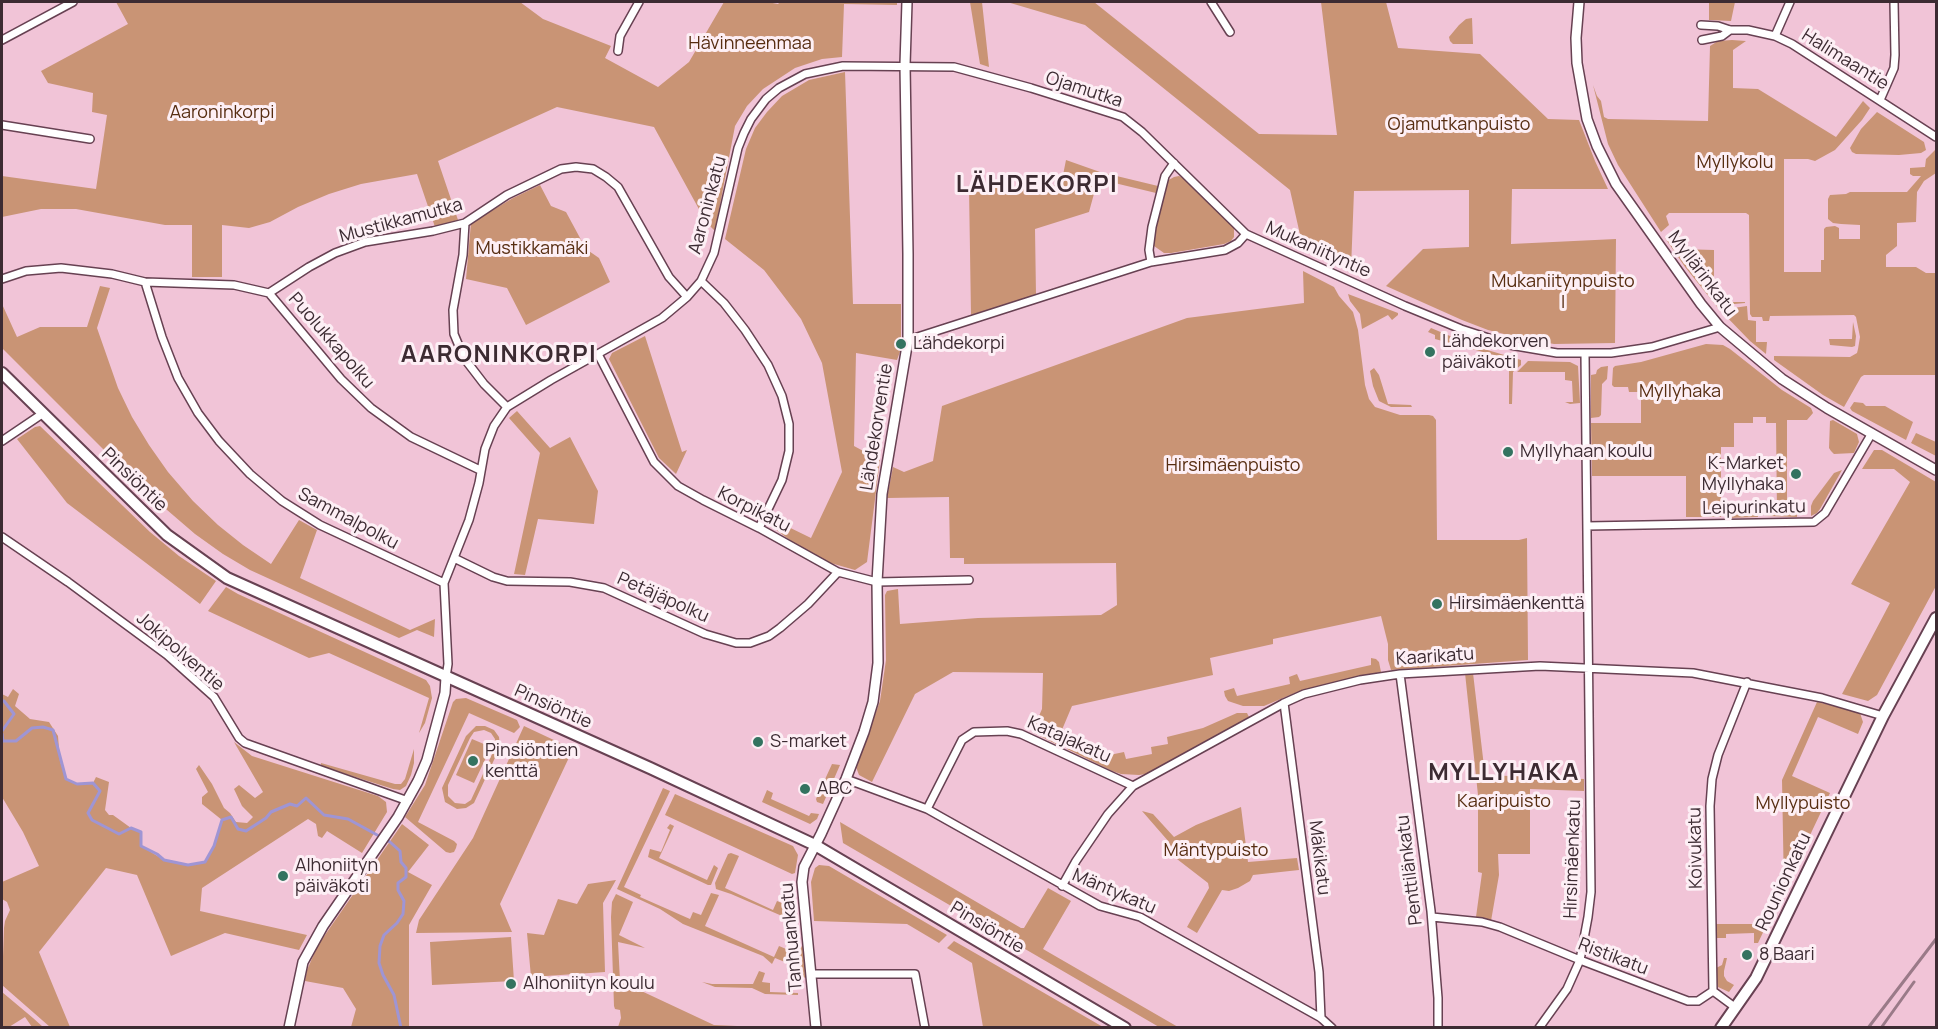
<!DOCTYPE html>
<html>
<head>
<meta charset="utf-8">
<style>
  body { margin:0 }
  #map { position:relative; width:1938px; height:1029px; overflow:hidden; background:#f1c4d7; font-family:Manrope,sans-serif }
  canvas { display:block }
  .frame { position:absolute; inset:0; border:3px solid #3c2b32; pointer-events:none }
</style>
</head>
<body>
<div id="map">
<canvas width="1938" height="1029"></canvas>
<div class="frame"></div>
</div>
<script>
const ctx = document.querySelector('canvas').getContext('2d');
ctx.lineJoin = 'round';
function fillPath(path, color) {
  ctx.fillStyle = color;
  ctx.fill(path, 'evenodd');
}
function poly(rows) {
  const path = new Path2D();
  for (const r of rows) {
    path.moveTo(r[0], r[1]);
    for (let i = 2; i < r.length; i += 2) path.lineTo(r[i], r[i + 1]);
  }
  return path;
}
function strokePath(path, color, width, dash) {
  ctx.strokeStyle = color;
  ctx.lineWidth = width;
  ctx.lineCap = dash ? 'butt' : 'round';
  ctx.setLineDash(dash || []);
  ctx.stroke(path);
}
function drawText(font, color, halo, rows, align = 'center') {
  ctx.font = font + ' Manrope,sans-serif';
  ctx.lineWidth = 6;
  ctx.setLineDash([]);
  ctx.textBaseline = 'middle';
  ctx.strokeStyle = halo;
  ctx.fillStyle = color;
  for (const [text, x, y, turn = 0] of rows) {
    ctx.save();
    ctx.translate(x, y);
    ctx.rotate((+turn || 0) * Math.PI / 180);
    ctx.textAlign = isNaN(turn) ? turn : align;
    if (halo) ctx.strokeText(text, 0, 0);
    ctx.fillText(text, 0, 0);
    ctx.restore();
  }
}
const green = poly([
  [116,2,520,2,543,19,611,46,605,58,658,87,689,62,724,2,767,2,778,4,780,2,897,2,897,5,844,4,842,57,822,59,795,68,763,89,747,106,735,126,715,231,706,222,654,127,557,107,438,161,458,220,435,227,417,174,361,184,329,194,298,207,270,222,249,228,222,225,222,277,192,277,192,225,165,225,76,209,41,209,2,217,2,176,96,189,107,115,92,112,93,93,48,83,41,71,128,24],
  [970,2,982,2,989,67,980,64],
  [1007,2,1094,2,1259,134,1337,135,1321,2,1386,2,1398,48,1480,54,1548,119,1579,120,1595,161,1608,189,1512,189,1511,244,1616,239,1615,343,1554,344,1516,337,1488,330,1462,320,1386,286,1423,249,1469,247,1469,190,1354,191,1351,269,1303,248,1290,190,1085,25],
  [1709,2,1735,2,1731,21,1709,20],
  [1472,18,1473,44,1453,44,1450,41,1449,37,1459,25,1466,19],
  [1732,40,1746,41,1733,50,1733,88,1758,89,1836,137,1863,101,1870,108,1862,120,1835,150,1815,161,1808,159,1784,159,1784,272,1821,272,1821,260,1824,260,1824,229,1826,227,1835,226,1839,228,1839,239,1860,239,1860,225,1841,224,1833,223,1828,219,1828,199,1830,195,1846,194,1850,192,1907,192,1921,176,1913,176,1910,174,1910,168,1925,167,1926,159,1935,150,1936,151,1936,173,1924,181,1917,192,1916,222,1897,223,1897,246,1886,255,1886,267,1916,267,1926,273,1936,273,1936,375,1864,375,1861,377,1844,407,1823,395,1774,360,1774,356,1850,357,1857,353,1858,349,1860,337,1856,317,1854,315,1770,316,1769,321,1763,321,1762,317,1752,317,1750,314,1749,215,1746,213,1669,213,1666,216,1669,225,1661,232,1618,165,1608,144,1593,85,1597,96,1601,101,1604,117,1608,119,1708,121,1710,46,1718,41],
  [845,72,853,304,901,304,901,349,897,360,856,353,854,446,880,460,867,562,855,570,827,562,803,550,771,526,769,523,770,518,811,538,842,472,822,363,801,319,764,270,725,239,746,149,755,128,767,112,782,96,809,80],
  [1877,112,1924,142,1926,150,1921,153,1899,155,1856,154,1852,152,1850,148,1861,129],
  [1066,160,1100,172,1158,186,1156,193,1098,179,1089,212,1035,229,1036,295,971,315,969,188,1061,185],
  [1179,176,1185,179,1234,228,1234,237,1231,241,1224,244,1171,253,1164,253,1154,246,1153,240,1159,208,1167,181,1174,177],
  [540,185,551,206,566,212,586,249,599,258,610,282,526,325,507,288,466,279,471,223,513,198],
  [1680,235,1680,249,1714,250,1714,298,1719,302,1745,302,1745,303,1724,305,1718,308,1685,267,1665,238,1668,236],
  [1303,271,1334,287,1339,296,1353,312,1358,330,1365,385,1369,399,1375,407,1400,415,1429,415,1433,416,1436,420,1437,540,1519,540,1527,538,1528,660,1391,670,1388,660,1388,644,1381,616,1273,639,1273,644,1210,658,1213,675,1072,706,1056,744,1032,732,1042,709,1043,673,953,672,915,694,872,782,859,775,856,767,880,701,886,660,885,595,887,591,898,589,900,624,978,618,1101,615,1117,605,1116,563,964,564,964,558,950,558,949,497,887,498,893,467,904,472,933,461,942,406,1187,318,1304,303],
  [100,286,110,288,97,328,118,388,132,417,149,445,168,472,193,501,218,525,243,545,271,564,299,520,317,530,300,578,410,630,435,619,434,637,417,630,399,638,250,570,223,554,195,534,145,491,2,348,2,304,17,337,40,327,87,327],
  [1348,294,1398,313,1398,315,1392,320,1388,315,1362,329,1360,314,1350,301],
  [1747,306,1748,320,1756,321,1756,342,1767,342,1766,354,1750,341,1720,310],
  [1853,322,1856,336,1855,346,1852,347,1830,345,1829,339,1852,339],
  [1431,328,1474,346,1521,360,1521,365,1513,372,1512,404,1509,404,1509,359,1435,339,1435,335,1428,332],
  [645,336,682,452,687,450,676,474,659,458,609,359,612,353],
  [1706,344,1723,345,1730,349,1782,390,1811,408,1813,413,1807,420,1787,420,1787,498,1797,509,1797,517,1765,516,1766,513,1777,513,1776,423,1766,423,1766,417,1753,417,1753,423,1734,423,1734,447,1721,447,1721,504,1718,504,1718,509,1721,510,1721,517,1686,517,1686,476,1592,476,1591,423,1641,423,1641,392,1629,392,1628,387,1614,387,1612,385,1613,368,1615,366,1641,362],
  [1528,361,1570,362,1578,366,1580,403,1570,404,1565,402,1573,402,1572,381,1565,380,1565,372,1517,372],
  [1608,366,1607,379,1602,384,1601,415,1599,417,1591,418,1591,375,1596,374,1597,370,1601,367],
  [1374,368,1379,375,1388,404,1411,405,1412,407,1391,407,1379,401,1373,386,1370,371],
  [1854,402,1863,403,1866,406,1885,406,1913,422,1906,440,1852,411,1850,408],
  [517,411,550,448,570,437,598,491,594,524,538,519,525,575,514,574,540,453,509,418],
  [1833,420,1857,434,1859,442,1854,453,1834,454,1831,451,1829,448,1830,421],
  [40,426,150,532,179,556,216,581,200,604,67,503,17,439,35,427],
  [1916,433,1936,442,1936,456,1911,443],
  [1874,450,1882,450,1936,482,1936,586,1877,695,1868,701,1842,694,1890,603,1851,584,1910,482,1894,469,1862,469],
  [1842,470,1820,509,1817,513,1811,516,1811,506,1813,501,1834,473],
  [1757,507,1758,517,1727,518,1727,508],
  [226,587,238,594,426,680,430,686,432,698,425,723,419,733,429,698,329,653,309,658,208,611],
  [1371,658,1376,659,1379,662,1381,672,1302,690,1264,706,1243,706,1228,701,1225,696,1224,691,1234,688,1237,696,1290,684,1289,677,1297,674,1300,681,1371,665],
  [1465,673,1473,673,1485,775,1584,779,1584,791,1530,789,1530,854,1498,854,1499,875,1491,921,1476,917,1482,873,1478,872,1478,795],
  [13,689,19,694,15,706,30,719,49,722,58,736,60,761,66,779,77,784,93,783,96,777,109,782,105,810,109,815,113,815,131,828,141,832,141,846,164,860,188,865,205,862,214,846,222,820,202,804,202,797,208,792,196,769,199,765,212,784,224,808,230,813,236,822,247,823,253,817,242,806,234,789,239,785,255,798,263,792,234,742,252,756,378,796,386,802,387,812,362,853,327,831,322,838,318,836,316,824,308,819,202,888,200,911,307,935,299,950,225,933,171,956,137,875,106,868,39,952,70,1027,50,1027,2,985,4,928,5,921,10,910,7,902,2,899,2,882,39,866,23,832,2,797,2,694,8,697],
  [466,698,517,720,520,727,514,733,469,713,418,822,454,841,457,844,456,848,454,852,450,853,446,852,405,817,425,785,453,702,456,699],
  [1817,702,1856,711,1860,713,1863,722,1858,734,1818,717,1792,776,1830,793,1784,890,1782,780],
  [1237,713,1247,713,1249,717,1173,761,1146,774,1139,775,1121,774,1112,771,1067,749,1069,741,1079,739,1081,748,1087,754,1095,758,1124,752,1126,759,1152,754,1151,747,1168,744,1167,737,1203,728],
  [476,726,485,726,494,730,499,737,500,747,474,803,466,808,457,809,445,802,442,788,466,736],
  [484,730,491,733,495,739,494,750,471,800,465,804,455,803,448,796,448,785,470,738,474,732],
  [524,726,573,749,500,904,512,932,416,933,419,920,473,838],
  [472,739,491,747,474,783,456,775],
  [414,749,414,763,411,775,406,786,400,790,393,789,321,766,321,763,395,784,401,784,405,779],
  [832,764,840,765,823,804,817,802,816,799],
  [663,788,670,791,624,887,641,895,640,897,690,919,693,912,701,915,711,893,719,895,705,926,774,957,779,946,798,954,802,946,805,946,809,979,800,976,802,969,775,958,772,964,763,956,683,924,660,909,617,889],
  [767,790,773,793,771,799,809,816,811,813,819,814,817,819,810,824,762,802],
  [675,794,793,846,798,855,795,873,792,874,665,815],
  [1241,807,1248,862,1297,858,1299,870,1253,875,1250,881,1238,888,1229,891,1222,890,1197,933,1187,927,1209,888,1208,883,1164,849,1169,842,1142,811,1153,814,1174,837,1196,825],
  [840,822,1021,928,1024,928,1048,888,1071,901,1043,949,1178,1027,1159,1027,843,843],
  [402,824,429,845,408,872,432,885,409,925,409,1027,351,1027,356,1009,343,988,305,981,307,970,318,945],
  [670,824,674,826,659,858,707,880,714,865,718,868,711,885,708,885,648,857,650,849,661,852,670,830,667,828],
  [731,853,739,856,725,888,773,910,777,901,794,908,789,919,731,894,716,889,715,883,728,854],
  [819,865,829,866,947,935,939,943,907,924,814,921,811,882,815,868],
  [616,880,603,903,605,972,531,977,527,933,544,935,558,899,577,904,588,884],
  [616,894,633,902,619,935,645,948,618,942,620,981,714,1025,760,1027,618,1027,621,1018,620,1010,615,1009,614,1006,611,917,612,902],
  [1715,924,1767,924,1758,943,1754,943,1754,933,1726,934,1726,938,1715,938],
  [511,937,514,981,432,985,430,942],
  [954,941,975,953,1103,1027,983,1027,972,963,947,948],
  [1724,958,1727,958,1724,971,1724,976,1727,981,1734,985,1729,992,1718,987,1716,977,1716,968,1722,965],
  [759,971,765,973,762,982,770,983,770,992,798,993,798,995,765,994,752,988,715,987,702,982,712,984,753,984],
  [2,992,33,1018,43,1027,32,1027,25,1017,9,1027,2,1027]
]);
const stream = poly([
  [2,701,4,701,14,714,2,731],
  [2,734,3,741,16,741,32,728,43,727,53,730,66,779,77,784,93,783,100,791,88,813,92,820,119,834,131,828,141,832,141,846,157,854,164,860,188,865,205,862,214,846,222,820,231,817,238,829,246,831,266,818,271,812,290,804,297,806,306,798,324,815,348,819,390,842,400,851,401,862,406,868,406,877,398,883,398,890,404,901,403,914,397,923,384,935,380,946,379,963,383,975,394,995,401,1028]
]);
const minor = poly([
  [1211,2,1230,32],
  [1701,25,1718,26,1730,30,1748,30,1775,36,1792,44,1936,137],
  [1775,36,1790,2],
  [2,40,73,2],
  [1702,40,1722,36,1730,30],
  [618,51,620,36,639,2],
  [1880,100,1894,68,1895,55,1894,2],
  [2,125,90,139],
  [465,223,463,255,453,310,454,334,464,358,484,384,507,407],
  [1151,262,1149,250,1152,227,1165,176,1174,163],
  [2,279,26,271,61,268,112,274,145,282,234,285,269,293,341,379,371,408,411,437,480,470],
  [701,281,724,303,745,330,768,365,782,396,789,424,789,451,782,480,759,528],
  [145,282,162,337,178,378,198,413,219,441,250,474,282,501,320,525,444,583],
  [269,293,309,267,335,253,365,242,433,231,465,223,507,195,561,169,576,167,593,169,606,177,618,187,669,277,687,297],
  [908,340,1151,262,1225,250,1238,243,1246,234],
  [598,354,654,462,678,486,703,500,759,528,838,572,877,582,969,580],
  [2,441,42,414],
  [1587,526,1814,522,1825,513,1872,433],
  [2,537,68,582,167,655,214,697,239,738,245,743,408,801],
  [454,558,493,577,507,581,570,582,604,588,705,634,736,643,750,643,769,636,780,628,808,604,838,572],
  [1400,674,1431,911,1438,998,1438,1028],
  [446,677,448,664,444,583,469,520,479,483,485,449,494,426,507,407,551,380,662,318,687,297,701,281,714,253,738,148,744,133,751,119,766,99,779,88,805,74,843,66,954,67,1031,88,1123,117,1142,132,1246,234,1405,306,1461,329,1510,345,1557,353,1611,353,1652,347,1720,327],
  [1284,703,1319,972,1321,1018],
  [846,779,927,809,1100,906,1140,917,1321,1018,1332,1028],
  [927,809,962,740,974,732,1007,731,1021,734,1133,786],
  [1062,886,1076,861,1108,814,1133,786,1284,703,1304,694,1360,680,1400,674,1540,666,1693,673,1822,698,1883,716],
  [1432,917,1482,922,1500,927,1580,960,1688,1001,1698,1001,1713,991],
  [812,974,915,974,925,1028],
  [1736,1008,1713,991,1710,806,1712,779,1718,755,1747,682],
  [1539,1028,1567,989,1580,960,1588,917,1591,892,1585,354]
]);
const tertiary = poly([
  [1579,2,1576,38,1577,63,1587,119,1597,146,1616,184,1701,304,1720,327,1782,379,1827,408,1936,470],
  [289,1028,303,962,323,926,398,817,418,781,427,760,445,693,446,677],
  [816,1028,802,882,804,867,821,834,846,779,864,732,873,702,878,663,877,582,882,494,908,340,908,254,905,65,907,2]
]);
const secondary = poly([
  [2,373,167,535,227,578,650,768,815,845,1125,1028],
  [1721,1028,1756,978,1883,716,1936,618]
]);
const rail = poly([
  [1868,1028,1936,939],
  [1881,1028,1914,982]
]);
const markers = [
  [901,344,6,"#347360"],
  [1430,352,6,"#347360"],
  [1508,452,6,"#347360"],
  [1796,474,6,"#347360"],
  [1437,604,6,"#347360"],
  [758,742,6,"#347360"],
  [473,761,6,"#347360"],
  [805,789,6,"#347360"],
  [283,876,6,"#347360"],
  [1747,955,6,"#347360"],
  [511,984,6,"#347360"]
];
const parkNames = [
  ["Hävinneenmaa",750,44],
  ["Aaroninkorpi",222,113],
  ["Ojamutkanpuisto",1459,125],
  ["Myllykolu",1735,163],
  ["Mustikkamäki",532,249],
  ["Mukaniitynpuisto",1563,282],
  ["I",1563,303],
  ["Myllyhaka",1680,392],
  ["Hirsimäenpuisto",1233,466],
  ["Kaaripuisto",1504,802],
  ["Myllypuisto",1803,804],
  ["Mäntypuisto",1216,851]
];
const streetNames = [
  ["Halimaantie",1845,60,32],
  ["Ojamutka",1084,90,18],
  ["Aaroninkatu",708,205,-75],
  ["Mustikkamutka",401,221,-15],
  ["Mukaniityntie",1318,250,24],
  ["Myllärinkatu",1702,274,53],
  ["Puolukkapolku",331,341,49],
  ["Lähdekorventie",877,427,-81],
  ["Pinsiöntie",134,480,44],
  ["Leipurinkatu",1754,508,-1],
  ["Korpikatu",754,510,27],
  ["Sammalpolku",348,519,28],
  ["Petäjäpolku",663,598,24],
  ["Jokipolventie",180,652,41],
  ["Kaarikatu",1435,657,-4],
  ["Pinsiöntie",553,707,24],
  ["Katajakatu",1069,740,24],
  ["Koivukatu",1696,848,-91],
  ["Mäkikatu",1319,858,83],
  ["Hirsimäenkatu",1573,859,-88],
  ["Penttilänkatu",1410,870,-97],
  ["Rounionkatu",1784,882,-65],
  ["Mäntykatu",1114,892,23],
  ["Pinsiöntie",987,928,31],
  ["Tanhuankatu",792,937,-95],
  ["Ristikatu",1613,957,21]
];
const poiNames = [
  ["Lähdekorven",1442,342],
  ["päiväkoti",1442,363],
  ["Lähdekorpi",913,344],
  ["Myllyhaan koulu",1520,452],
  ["K-Market",1784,464,"right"],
  ["Myllyhaka",1784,485,"right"],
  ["Hirsimäenkenttä",1449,604],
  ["S-market",770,742],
  ["Pinsiöntien",485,751],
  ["kenttä",485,772],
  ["ABC",817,789],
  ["Alhoniityn",295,866],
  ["päiväkoti",295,887],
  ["8 Baari",1759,955],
  ["Alhoniityn koulu",523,984]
];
const districtNames = [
  ["LÄHDEKORPI",1037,185],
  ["AARONINKORPI",499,355],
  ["MYLLYHAKA",1504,773]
];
fillPath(green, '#c99475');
strokePath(stream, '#9f95d4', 3);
strokePath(minor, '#674152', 10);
strokePath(tertiary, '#674152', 12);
strokePath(secondary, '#674152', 14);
strokePath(minor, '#fff', 7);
strokePath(tertiary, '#fff', 9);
strokePath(secondary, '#fff', 10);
strokePath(rail, '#9a7a88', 3);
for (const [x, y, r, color] of markers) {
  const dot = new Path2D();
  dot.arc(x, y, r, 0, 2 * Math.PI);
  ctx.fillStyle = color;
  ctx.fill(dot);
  strokePath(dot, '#fdeff5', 2);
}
drawText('18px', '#572d11', '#fdeff5', parkNames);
drawText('18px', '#3c2b32', '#fdeff5', streetNames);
drawText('18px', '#3c2b32', '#fdeff5', poiNames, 'left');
ctx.letterSpacing = '1.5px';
drawText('bold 24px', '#3c2b32', '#fdeff5', districtNames);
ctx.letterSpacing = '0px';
</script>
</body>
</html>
